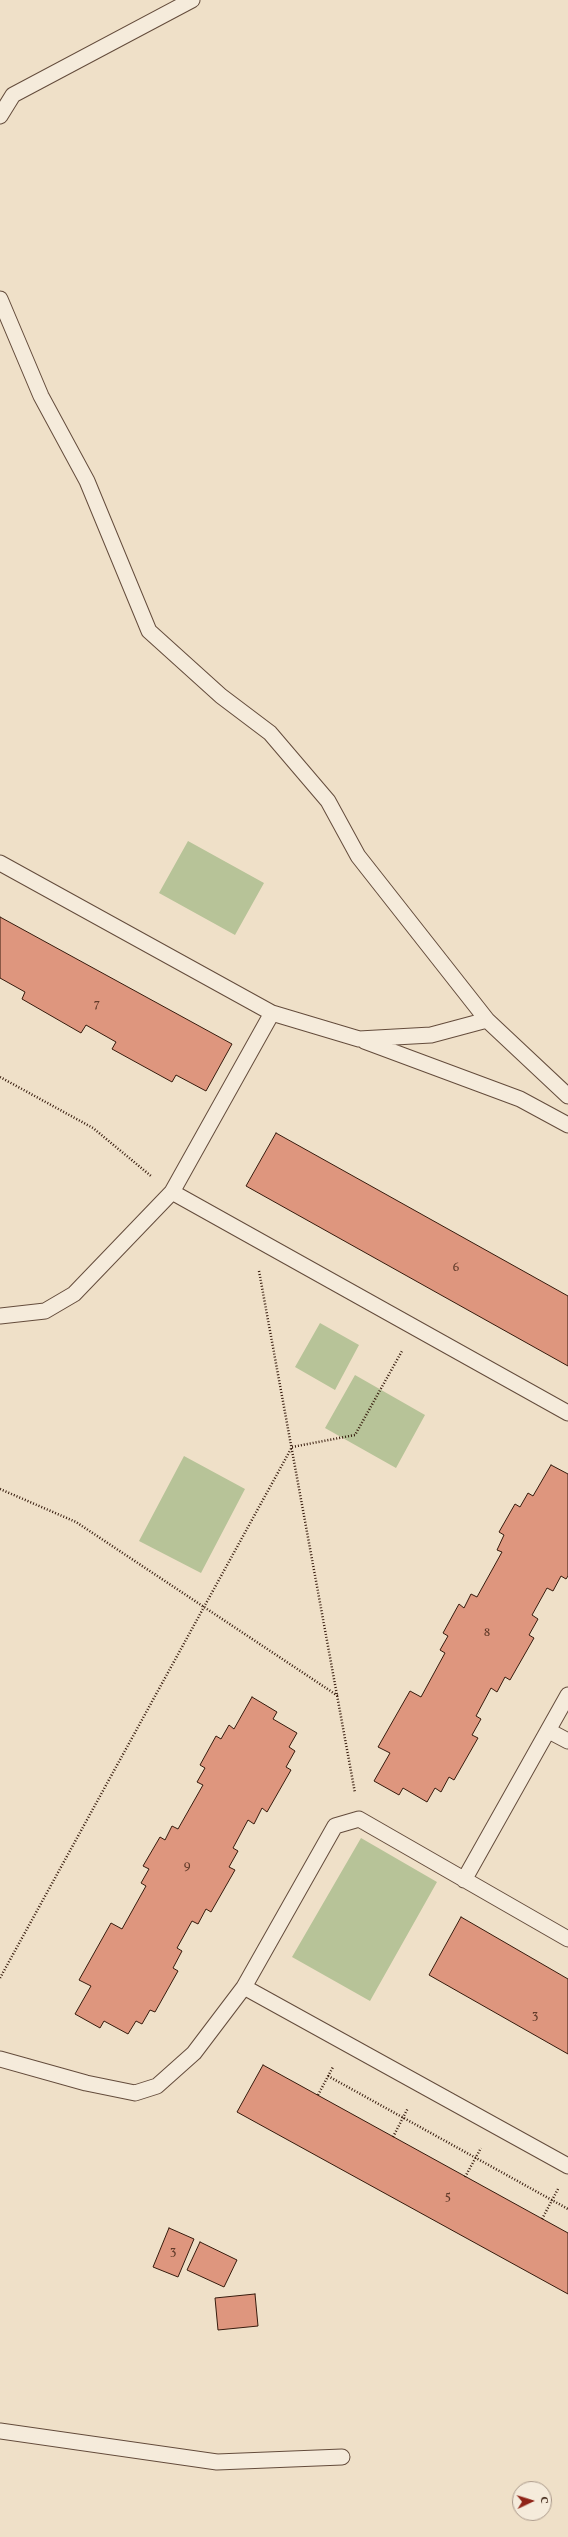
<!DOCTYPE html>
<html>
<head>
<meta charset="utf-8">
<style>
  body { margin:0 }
  #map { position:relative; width:568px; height:2537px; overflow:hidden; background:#efe0c8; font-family:Vollkorn,serif }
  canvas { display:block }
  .north { position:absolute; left:512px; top:2481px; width:40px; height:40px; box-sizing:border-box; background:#f5ebdb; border:1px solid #a99889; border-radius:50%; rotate:86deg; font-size:11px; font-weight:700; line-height:16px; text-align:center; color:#361b0d }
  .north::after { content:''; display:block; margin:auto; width:14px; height:18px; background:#8f2418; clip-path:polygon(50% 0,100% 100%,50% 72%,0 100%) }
</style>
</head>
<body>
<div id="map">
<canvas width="568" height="2537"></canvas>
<div class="north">С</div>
</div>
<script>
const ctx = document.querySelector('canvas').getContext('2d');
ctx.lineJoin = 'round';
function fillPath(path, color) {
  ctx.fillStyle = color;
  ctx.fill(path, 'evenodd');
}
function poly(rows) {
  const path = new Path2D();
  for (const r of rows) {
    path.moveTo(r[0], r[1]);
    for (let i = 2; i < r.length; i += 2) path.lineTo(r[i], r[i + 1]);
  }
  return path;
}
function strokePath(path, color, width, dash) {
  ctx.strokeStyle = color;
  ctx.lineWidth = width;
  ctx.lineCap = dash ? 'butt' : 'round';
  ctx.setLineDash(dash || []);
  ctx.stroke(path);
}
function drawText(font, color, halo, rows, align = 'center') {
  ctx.font = font + ' Vollkorn,serif';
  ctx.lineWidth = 3;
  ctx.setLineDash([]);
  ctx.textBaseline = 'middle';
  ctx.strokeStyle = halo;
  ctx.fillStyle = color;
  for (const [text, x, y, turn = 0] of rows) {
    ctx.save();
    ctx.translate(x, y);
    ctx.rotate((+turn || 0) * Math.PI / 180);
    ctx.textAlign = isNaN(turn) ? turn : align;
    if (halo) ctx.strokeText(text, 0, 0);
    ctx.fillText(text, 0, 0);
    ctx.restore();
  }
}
const green = poly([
  [188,841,264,883,235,935,159,893],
  [320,1323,359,1345,335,1390,295,1367],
  [355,1375,425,1415,396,1468,325,1428],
  [184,1456,245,1489,201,1573,139,1541],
  [361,1838,437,1882,370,2001,292,1957]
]);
const building = poly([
  [0,917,232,1044,206,1091,176,1075,172,1082,112,1049,116,1042,86,1025,81,1033,22,999,25,992,0,978,0,917],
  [276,1133,568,1296,568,1366,246,1186,276,1133],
  [551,1465,568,1474,568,1576,566,1579,561,1576,553,1591,547,1588,532,1615,538,1619,529,1635,534,1638,510,1680,505,1677,497,1692,491,1688,476,1716,481,1719,472,1735,478,1738,454,1780,449,1777,441,1792,435,1788,427,1802,403,1788,399,1795,374,1781,390,1753,378,1747,410,1691,421,1697,445,1653,440,1650,448,1636,443,1633,459,1604,464,1608,471,1594,477,1597,502,1552,497,1550,504,1535,499,1532,515,1504,520,1507,528,1493,533,1496,551,1465],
  [252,1697,277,1712,273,1719,297,1733,289,1747,295,1751,286,1767,291,1770,267,1812,262,1808,254,1824,248,1820,233,1848,238,1851,229,1867,235,1870,211,1912,206,1909,198,1924,192,1921,177,1948,182,1951,173,1968,178,1971,155,2012,150,2010,142,2024,136,2021,128,2034,104,2021,100,2028,75,2014,91,1986,79,1980,111,1923,122,1929,146,1886,141,1883,149,1869,143,1866,160,1837,165,1840,172,1826,178,1829,203,1785,197,1782,205,1768,200,1765,216,1736,221,1739,229,1725,234,1729,252,1697],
  [461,1917,568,1979,568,2054,429,1975,461,1917],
  [263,2065,568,2233,568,2294,237,2112,263,2065],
  [169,2228,194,2239,178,2277,153,2267,169,2228],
  [200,2242,237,2260,224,2287,187,2270,200,2242],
  [255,2294,258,2326,218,2330,215,2298,255,2294]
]);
const path = poly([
  [0,1077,93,1128,151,1176],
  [259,1271,355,1793],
  [0,1489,76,1522,338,1696],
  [0,1978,292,1447,355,1435,402,1351],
  [328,2076,568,2209],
  [318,2095,333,2067],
  [393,2137,408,2108],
  [465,2177,481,2148],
  [542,2219,558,2189]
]);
const lane = poly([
  [0,116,13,95,192,0],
  [0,299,41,396,87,481,149,631,221,696,270,733,328,801,358,856,487,1020,568,1096],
  [0,863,272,1013,359,1039,431,1035,487,1020],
  [272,1013,172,1192,568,1413],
  [364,1041,520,1099,568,1125],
  [0,1316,45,1311,74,1294,172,1192],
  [549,1731,568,1741],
  [464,1880,568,1695],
  [244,1987,568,2166],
  [0,2059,86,2083,135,2093,157,2086,194,2053,244,1987,335,1826,359,1819,568,1939],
  [0,2431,217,2462,342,2457]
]);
const numberNames = [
  ["7",97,1005],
  ["6",456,1269],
  ["8",487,1634],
  ["9",187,1867],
  ["3",535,2017],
  ["5",448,2198],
  ["3",173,2253]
];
fillPath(green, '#b7c398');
fillPath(building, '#de967e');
strokePath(building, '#361b0d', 1);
strokePath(lane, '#644c3c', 17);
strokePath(path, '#361b0d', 2.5, [1, 2]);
strokePath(lane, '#f5ebdb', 15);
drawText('13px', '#603a29', null, numberNames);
</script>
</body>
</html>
